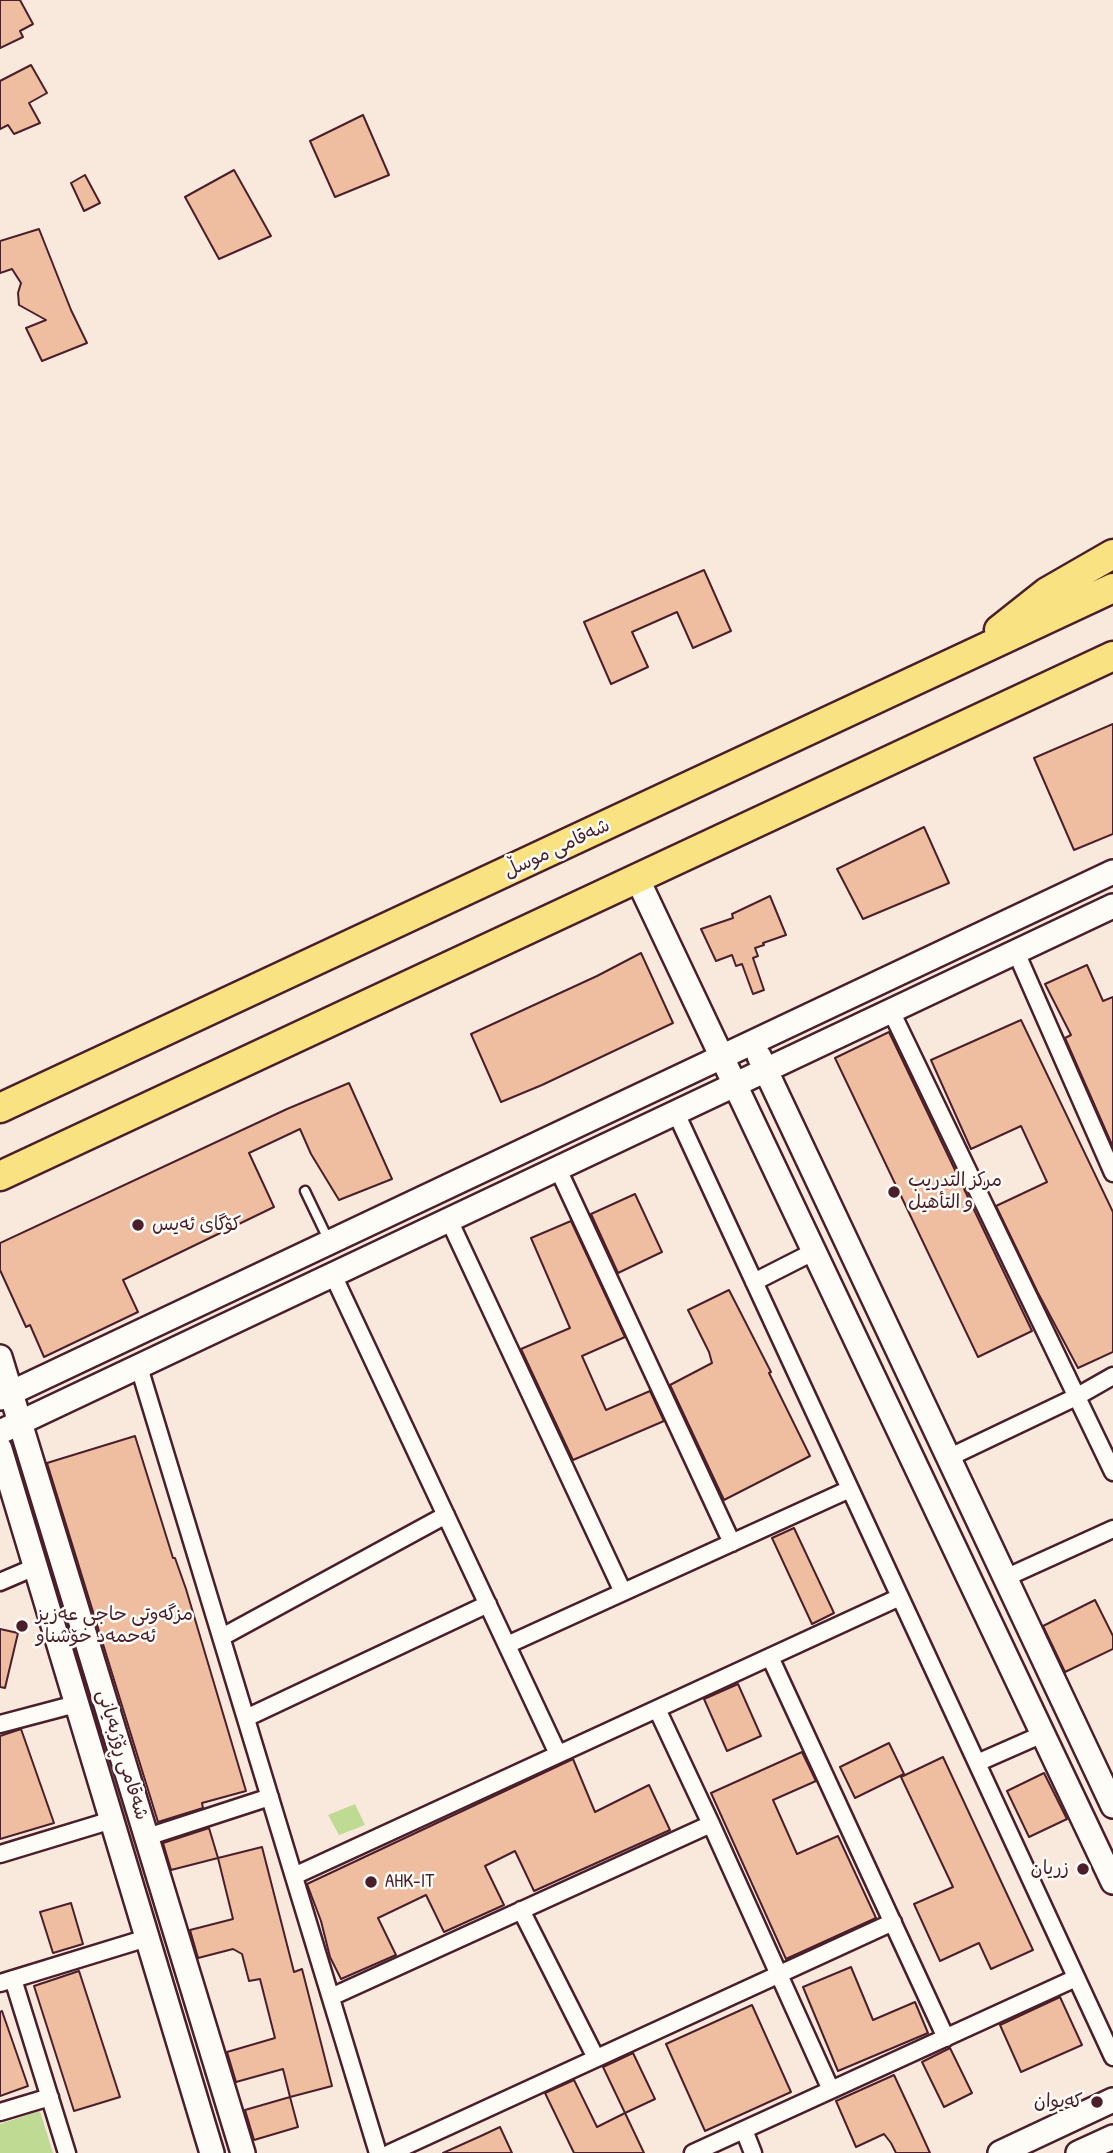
<!DOCTYPE html>
<html>
<head>
<meta charset="utf-8">
<style>
  body { margin:0 }
  canvas { display:block; background:#f9e9dd }
</style>
</head>
<body>
<canvas width="1113" height="2153"></canvas>
<script>
const ctx = document.querySelector('canvas').getContext('2d');
ctx.lineJoin = 'round';
function fillPath(path, color) {
  ctx.fillStyle = color;
  ctx.fill(path, 'evenodd');
}
function poly(rows) {
  const path = new Path2D();
  for (const r of rows) {
    path.moveTo(r[0], r[1]);
    for (let i = 2; i < r.length; i += 2) path.lineTo(r[i], r[i + 1]);
  }
  return path;
}
function strokePath(path, color, width, dash) {
  ctx.strokeStyle = color;
  ctx.lineWidth = width;
  ctx.lineCap = dash ? 'butt' : 'round';
  ctx.setLineDash(dash || []);
  ctx.stroke(path);
}
function drawText(font, color, halo, rows, align = 'center') {
  ctx.font = font + ' "Patrick Hand","Playpen Sans Arabic",sans-serif';
  ctx.lineWidth = 5;
  ctx.setLineDash([]);
  ctx.textBaseline = 'middle';
  ctx.strokeStyle = halo;
  ctx.fillStyle = color;
  for (const [text, x, y, turn = 0] of rows) {
    ctx.save();
    ctx.translate(x, y);
    ctx.rotate((+turn || 0) * Math.PI / 180);
    ctx.textAlign = isNaN(turn) ? turn : align;
    if (halo) ctx.strokeText(text, 0, 0);
    ctx.fillText(text, 0, 0);
    ctx.restore();
  }
}
const green = poly([
  [355,1804,365,1825,339,1835,328,1815],
  [40,2111,53,2153,0,2153,0,2124]
]);
const building = poly([
  [0,0,20,0,33,24,20,31,23,37,0,48,0,0],
  [31,65,47,93,29,103,40,123,14,134,8,125,0,129,0,81,31,65],
  [363,115,389,175,335,197,310,141,363,115],
  [234,170,271,236,219,259,185,197,234,170],
  [85,175,100,203,84,211,71,183,85,175],
  [39,229,71,310,87,343,42,361,26,328,46,320,19,305,18,293,21,283,12,269,0,273,0,241,39,229],
  [704,570,731,631,693,648,677,612,632,632,648,667,611,684,584,622,704,570],
  [1113,724,1113,834,1074,850,1034,758,1113,724],
  [924,827,949,883,863,919,837,869,924,827],
  [770,896,786,935,763,943,764,945,755,948,758,956,753,958,764,990,753,994,742,964,736,966,732,955,716,961,701,929,733,918,732,914,770,896],
  [641,953,673,1023,542,1085,501,1102,471,1034,597,976,641,953],
  [1087,965,1103,1001,1113,997,1113,1147,1065,1038,1071,1035,1045,984,1087,965],
  [1021,1020,1113,1212,1113,1352,1078,1368,1037,1291,996,1206,1047,1182,1021,1126,971,1149,931,1060,1021,1020],
  [889,1032,1032,1331,978,1357,835,1058,889,1032],
  [349,1083,392,1179,339,1200,311,1154,300,1129,249,1153,274,1207,123,1280,138,1312,44,1357,30,1325,26,1327,0,1270,0,1243,287,1109,349,1083],
  [635,1194,662,1252,618,1273,591,1214,635,1194],
  [571,1221,625,1337,582,1356,606,1410,650,1391,664,1421,573,1460,521,1349,570,1328,531,1238,571,1221],
  [729,1290,771,1372,769,1373,810,1456,724,1500,670,1385,712,1363,709,1352,688,1310,729,1290],
  [135,1436,173,1558,175,1558,186,1589,246,1791,202,1803,203,1808,158,1822,47,1463,135,1436],
  [794,1528,834,1613,812,1624,772,1538,794,1528],
  [1095,1600,1113,1636,1113,1649,1065,1672,1043,1626,1095,1600],
  [0,1629,18,1633,5,1688,0,1687,0,1629],
  [738,1684,761,1736,727,1751,704,1699,738,1684],
  [21,1729,54,1823,0,1839,0,1736,21,1729],
  [889,1743,904,1774,855,1798,840,1767,889,1743],
  [802,1752,816,1781,773,1800,797,1854,838,1836,876,1918,786,1959,711,1793,802,1752],
  [943,1757,1033,1950,991,1969,979,1943,940,1961,914,1904,953,1887,901,1777,943,1757],
  [573,1759,595,1812,649,1785,670,1830,534,1891,515,1851,485,1866,504,1905,444,1932,426,1895,378,1918,396,1955,341,1979,330,1957,321,1921,307,1884,573,1759],
  [1044,1773,1067,1819,1029,1837,1007,1791,1044,1773],
  [209,1828,218,1858,171,1870,163,1843,209,1828],
  [262,1847,294,1972,302,1969,332,2086,290,2097,283,2069,236,2082,227,2052,275,2038,260,1979,249,1981,242,1954,233,1949,198,1958,190,1930,233,1919,218,1858,262,1847],
  [71,1903,83,1944,53,1953,40,1912,71,1903],
  [851,1967,873,2020,915,2002,928,2033,838,2071,803,1987,851,1967],
  [79,1971,120,2097,74,2111,34,1986,79,1971],
  [1060,1997,1082,2045,1021,2072,1000,2025,1060,1997],
  [752,2005,791,2092,705,2131,666,2044,752,2005],
  [2,2011,28,2086,0,2096,0,2012,2,2011],
  [950,2048,972,2093,944,2107,922,2062,950,2048],
  [633,2053,655,2099,625,2113,603,2067,633,2053],
  [894,2075,915,2120,930,2153,896,2153,891,2143,884,2134,856,2147,836,2101,894,2075],
  [574,2080,597,2127,625,2113,644,2153,574,2153,545,2093,574,2080],
  [290,2097,298,2127,254,2140,245,2110,290,2097],
  [500,2127,512,2153,443,2153,483,2135,500,2127]
]);
const lane = poly([
  [305,1191,328,1239]
]);
const street = poly([
  [1016,952,1113,1173],
  [891,1011,1113,1472],
  [676,1113,1113,2057],
  [558,1169,732,1543],
  [449,1220,623,1592],
  [333,1275,558,1754],
  [754,1282,815,1251],
  [139,1367,378,2153],
  [948,1458,1076,1397,1113,1376],
  [1005,1578,1113,1529],
  [0,1582,35,1567],
  [222,1637,446,1515],
  [507,1645,850,1489],
  [770,1657,946,2038],
  [657,1709,711,1824,831,2090],
  [246,1718,488,1604],
  [0,1724,76,1704],
  [977,1763,1043,1734],
  [147,1837,270,1797],
  [0,1854,112,1820],
  [294,1876,900,1597],
  [521,1910,596,2058],
  [13,1979,67,2153],
  [0,1983,147,1938],
  [331,1997,711,1824],
  [0,2112,50,2097],
  [744,2130,753,2153],
  [390,2153,893,1922],
  [693,2153,1076,1978]
]);
const secondary = poly([
  [637,878,1113,1882],
  [759,1056,1113,1806],
  [0,1357,243,2153],
  [0,1398,1113,872],
  [0,1432,1113,906],
  [0,1449,212,2153],
  [1000,2153,1113,2100],
  [1078,2153,1113,2137]
]);
const highway = poly([
  [999,630,1047,592,1113,554],
  [0,1108,1113,588],
  [0,1176,1113,656]
]);
const markers = [
  [894,1192,7,"#4a1f2b"],
  [138,1225,7,"#4a1f2b"],
  [22,1626,7,"#4a1f2b"],
  [1083,1869,7,"#4a1f2b"],
  [371,1882,7,"#4a1f2b"],
  [1097,2102,7,"#4a1f2b"]
];
const streetNames = [
  ["شەقامی موسڵ",557,849,-25],
  ["شەقامی ڕۆژبەیانی",122,1755,73]
];
const poiNames = [
  ["مركز التدريب",908,1181],
  ["و التأهيل",908,1203],
  ["کۆگای ئەیس",152,1225],
  ["مزگەوتی حاجی عەزیز",36,1615],
  ["ئەحمەد خۆشناو",36,1637],
  ["زریان",1069,1869,"right"],
  ["AHK-IT",385,1882],
  ["کەیوان",1083,2102,"right"]
];
fillPath(green, '#bfdb93');
fillPath(building, '#efbda0');
strokePath(building, '#4a1f2b', 2);
strokePath(lane, '#4a1f2b', 13);
strokePath(street, '#4a1f2b', 21);
strokePath(secondary, '#4a1f2b', 28);
strokePath(highway, '#4a1f2b', 33);
strokePath(lane, '#fdfcf7', 8);
strokePath(street, '#fdfcf7', 16);
strokePath(secondary, '#fdfcf7', 23);
strokePath(highway, '#f8e281', 28);
for (const [x, y, r, color] of markers) {
  const dot = new Path2D();
  dot.arc(x, y, r, 0, 2 * Math.PI);
  ctx.fillStyle = color;
  ctx.fill(dot);
  strokePath(dot, '#fdfcf7', 2.5);
}
drawText('19px', '#4a1f2b', '#fdfcf7', streetNames);
drawText('19px', '#4a1f2b', '#fdfcf7', poiNames, 'left');
</script>
</body>
</html>
